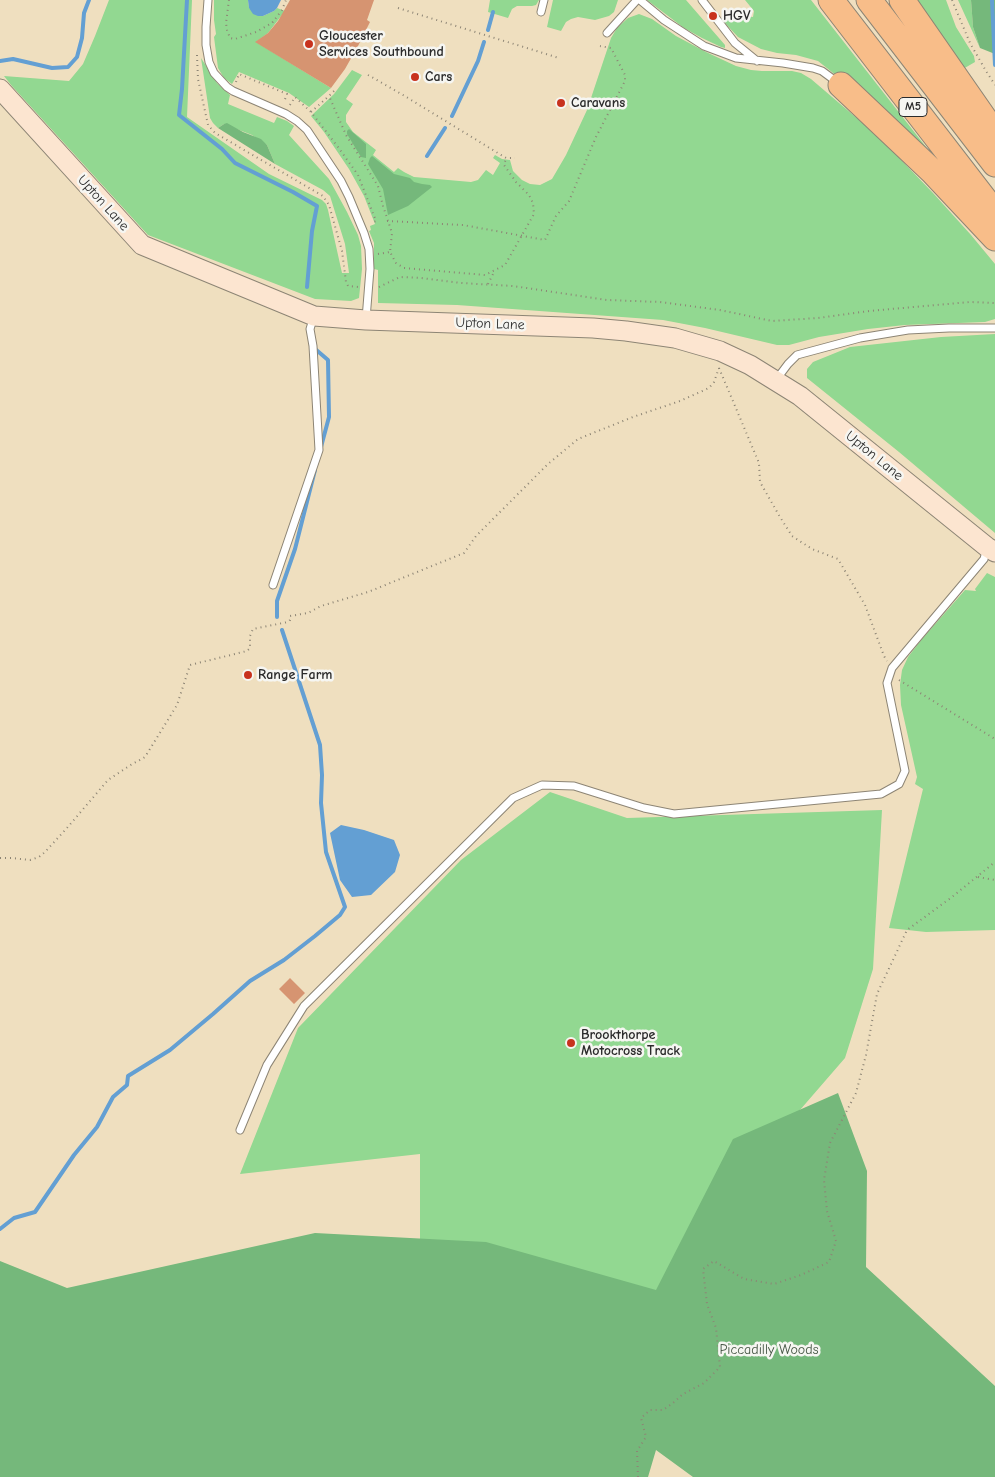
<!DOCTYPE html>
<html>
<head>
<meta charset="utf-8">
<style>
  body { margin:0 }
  canvas { display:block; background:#efdfbf }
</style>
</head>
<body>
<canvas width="995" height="1477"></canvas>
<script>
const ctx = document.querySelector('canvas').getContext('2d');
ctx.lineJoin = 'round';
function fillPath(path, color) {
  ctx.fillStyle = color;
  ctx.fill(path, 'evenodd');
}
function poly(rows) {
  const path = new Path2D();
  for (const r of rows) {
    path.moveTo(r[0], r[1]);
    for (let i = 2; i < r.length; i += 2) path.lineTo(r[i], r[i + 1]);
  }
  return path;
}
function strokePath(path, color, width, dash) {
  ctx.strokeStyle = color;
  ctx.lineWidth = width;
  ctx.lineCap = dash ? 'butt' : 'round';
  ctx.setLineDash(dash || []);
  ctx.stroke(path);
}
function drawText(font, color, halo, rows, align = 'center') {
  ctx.font = font + ' "Comic Neue",sans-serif';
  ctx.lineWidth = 5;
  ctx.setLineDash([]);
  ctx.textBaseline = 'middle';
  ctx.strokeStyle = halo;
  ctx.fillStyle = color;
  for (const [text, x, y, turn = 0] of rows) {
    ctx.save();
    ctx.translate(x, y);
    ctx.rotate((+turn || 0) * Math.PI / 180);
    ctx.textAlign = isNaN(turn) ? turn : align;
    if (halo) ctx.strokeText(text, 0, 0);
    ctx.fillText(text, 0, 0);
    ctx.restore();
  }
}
const green = poly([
  [109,0,192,0,187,117,269,174,322,200,326,204,328,210,342,273,349,273,345,244,330,196,323,190,275,164,267,145,252,135,224,124,218,128,213,123,210,118,201,58,217,83,230,95,228,104,274,123,277,117,287,121,294,126,289,135,329,179,347,212,358,235,361,246,362,269,359,298,351,301,315,299,148,235,11,85,4,76,69,81,83,64,95,36],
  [214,0,248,0,249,8,263,16,274,11,277,8,285,11,268,33,256,42,331,88,309,107,289,93,239,72,232,84,224,78,218,68,214,37,216,34,214,20],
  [490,0,539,0,536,5,532,6,517,6,512,9,508,18,488,12],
  [553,0,618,0,614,12,609,16,595,20,578,17,571,19,566,22,561,31,547,27],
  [647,0,686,0,725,45,725,48,721,47,702,38,684,28],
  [745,0,811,0,944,170,847,84,818,61,796,55,777,53,761,49,738,37,724,22,724,17,729,14,753,17,754,11],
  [916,0,946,0,956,27,974,56,975,62,963,69],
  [958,0,971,0,973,27,980,48],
  [639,14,652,19,676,36,706,52,736,66,751,70,762,71,792,71,801,73,811,79,880,138,933,193,971,235,995,264,995,319,985,322,905,325,868,329,819,337,789,345,777,345,705,328,663,320,457,305,378,303,378,270,374,269,374,243,369,231,371,230,370,226,375,224,364,196,349,169,324,132,311,116,334,94,352,70,362,75,346,99,353,104,346,115,346,122,353,132,376,150,373,155,394,172,398,168,404,172,414,177,471,182,478,180,486,170,493,175,500,163,493,158,495,155,502,159,510,160,513,171,522,180,530,184,540,185,552,179,566,155,587,110,611,38,617,28,628,18],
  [995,334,995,533,899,452,807,378,807,369,813,362,850,347,941,337],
  [987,573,995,577,995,930,926,932,889,928,923,789,915,784,917,777,901,705,900,685,902,670,908,657,922,639,965,590,976,591,975,589],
  [550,792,627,818,882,810,873,969,845,1058,748,1170,681,1309,420,1299,420,1154,240,1174,298,1028,461,860]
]);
const forest = poly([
  [971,0,995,0,995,54,980,48,973,27],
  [227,123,243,132,261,139,267,145,275,164,218,128,224,124],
  [349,129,366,144,366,158,361,157,347,134,347,131],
  [372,156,394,174,410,178,414,182,422,184,430,185,432,187,408,206,388,215,383,189,368,164,370,158],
  [838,1093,867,1171,866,1267,995,1386,995,1477,693,1477,656,1450,648,1477,0,1477,0,1261,67,1288,315,1233,486,1242,656,1290,733,1139]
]);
const water = poly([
  [248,0,281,0,277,8,274,11,263,16,258,16,253,14,249,8],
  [341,825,364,830,394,840,400,855,395,872,371,895,352,897,340,880,330,833]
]);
const stream = poly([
  [187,0,182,89,179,115,222,149,235,163,293,192,317,206,312,231,307,287],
  [992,0,995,65],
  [488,30,493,12],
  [0,61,13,59,52,68,68,67,77,57,82,38,84,13,89,0],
  [452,116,478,61,484,42],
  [427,156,445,128],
  [314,348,328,360,329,417,321,447],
  [277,617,277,601,295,549,315,470],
  [0,1229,14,1218,35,1212,74,1155,97,1127,113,1097,127,1085,128,1076,170,1050,213,1014,250,981,284,960,315,936,340,915,345,907,326,852,321,803,322,775,320,745,282,630]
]);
const building = poly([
  [290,0,374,0,367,20,370,22,358,46,345,69,331,88,255,42,268,33,278,21],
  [290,978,305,993,294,1004,279,989]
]);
const path = poly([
  [229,0,226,23,227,30,230,38,235,39,256,32,272,23,282,10,286,0],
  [952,0,970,43,986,71,995,85],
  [398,8,559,58],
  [197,55,198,79,208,125,215,133,323,196,329,205,342,251,346,282,348,286,359,287],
  [368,75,403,95,506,158,515,158],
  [236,82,239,74,287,94,284,102],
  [334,91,329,96,346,135,378,186,383,206,392,233,390,252,396,263,404,268,485,275,505,265,534,214,533,203,529,195,516,182,504,165,506,158],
  [290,105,295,97,311,112,338,147,358,175,376,221,371,223],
  [311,112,329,96],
  [387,221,463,225,545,240,556,216,569,201,596,137,625,81,625,75,611,48,600,46],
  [378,254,390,252],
  [488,284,494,272],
  [379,287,400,277,421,278,461,283,513,286,607,300,660,302,720,310,772,321,818,318,869,311,970,302,995,303],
  [719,368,759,463,760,482,780,517,792,536,812,549,838,559,865,605,884,656,887,661],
  [899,680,995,739],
  [0,858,12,858,30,860,39,857,45,852,67,828,108,780,129,766,145,757,177,705,190,665,247,651,250,648,250,636,253,629,288,622,290,620,290,616,308,613,321,606,368,592,464,553,476,536,548,464,578,439,633,417,680,401,709,388,714,382,719,368],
  [978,877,995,880],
  [638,1477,637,1451,646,1437,641,1418,650,1410,663,1410,673,1403,683,1394,704,1383,720,1367,716,1328,707,1304,703,1269,714,1261,744,1279,774,1284,801,1275,829,1262,836,1241,827,1211,824,1180,830,1143,856,1093,866,1055,877,994,907,930,952,897,995,862]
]);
const lane = poly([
  [208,0,206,27,206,45,209,62,214,73,227,87,233,91,286,114,297,121,307,130,341,181,349,197,364,233,369,249,370,269,366,319],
  [640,0,664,20,704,46,736,58,783,63,813,68,822,71,837,82],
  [702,0,735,43,757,61],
  [541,12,544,0],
  [607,33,637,0],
  [776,380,788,364,797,355,860,338,908,330,949,328,995,328],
  [273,585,319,450,313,346,310,329,314,316],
  [240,1130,267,1065,304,1006,513,798,542,785,574,786,644,808,674,814,881,794,899,784,905,771,887,683,892,668,984,559,987,548]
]);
const secondary = poly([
  [0,89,142,245,314,316,366,320,593,328,626,331,675,338,720,351,750,365,800,396,987,547,995,552]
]);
const highway = poly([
  [831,0,995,213],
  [869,0,995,164],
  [902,0,995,134],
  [841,85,933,172,995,238]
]);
const markers = [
  [713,16,5,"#c8321e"],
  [309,44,5,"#c8321e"],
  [415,77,5,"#c8321e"],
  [561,103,5,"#c8321e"],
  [248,675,5,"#c8321e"],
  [571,1043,5,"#c8321e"]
];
const shields = [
  [913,107,28]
];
const shieldNames = [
  ["M5",913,107]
];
const poiNames = [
  ["HGV",723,16],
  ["Gloucester",319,36],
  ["Services Southbound",319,52],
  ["Cars",425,77],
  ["Caravans",571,103],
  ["Range Farm",258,675],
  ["Brookthorpe",581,1035],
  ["Motocross Track",581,1051]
];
const streetNames = [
  ["Upton Lane",103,203,48],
  ["Upton Lane",490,324,2],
  ["Upton Lane",874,456,39]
];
const parkNames = [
  ["Piccadilly Woods",769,1350]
];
fillPath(green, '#92d891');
fillPath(forest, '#75b87b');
fillPath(water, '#639fd3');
strokePath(stream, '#639fd3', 4);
fillPath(building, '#d69471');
strokePath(lane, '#8d8575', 9);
strokePath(secondary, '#8d8575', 21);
strokePath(highway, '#8d8575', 27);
strokePath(path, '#8d8575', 2, [1, 4]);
strokePath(lane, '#fff', 7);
strokePath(secondary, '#fce5d0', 19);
strokePath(highway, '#f8bd89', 25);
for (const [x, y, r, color] of markers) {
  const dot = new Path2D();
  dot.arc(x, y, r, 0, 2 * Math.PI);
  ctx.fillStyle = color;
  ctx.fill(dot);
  strokePath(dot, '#f6f6f2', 2);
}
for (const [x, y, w] of shields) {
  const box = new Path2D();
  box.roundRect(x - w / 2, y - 9.5, w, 19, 4);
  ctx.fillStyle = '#f6f6f2';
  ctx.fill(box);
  strokePath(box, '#2b2b2b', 1);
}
drawText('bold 12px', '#2b2b2b', null, shieldNames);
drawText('bold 14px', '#2b2b2b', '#f6f6f2', poiNames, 'left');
drawText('14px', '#2b2b2b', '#f6f6f2', streetNames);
drawText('14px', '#455644', '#f6f6f2', parkNames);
</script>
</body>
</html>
